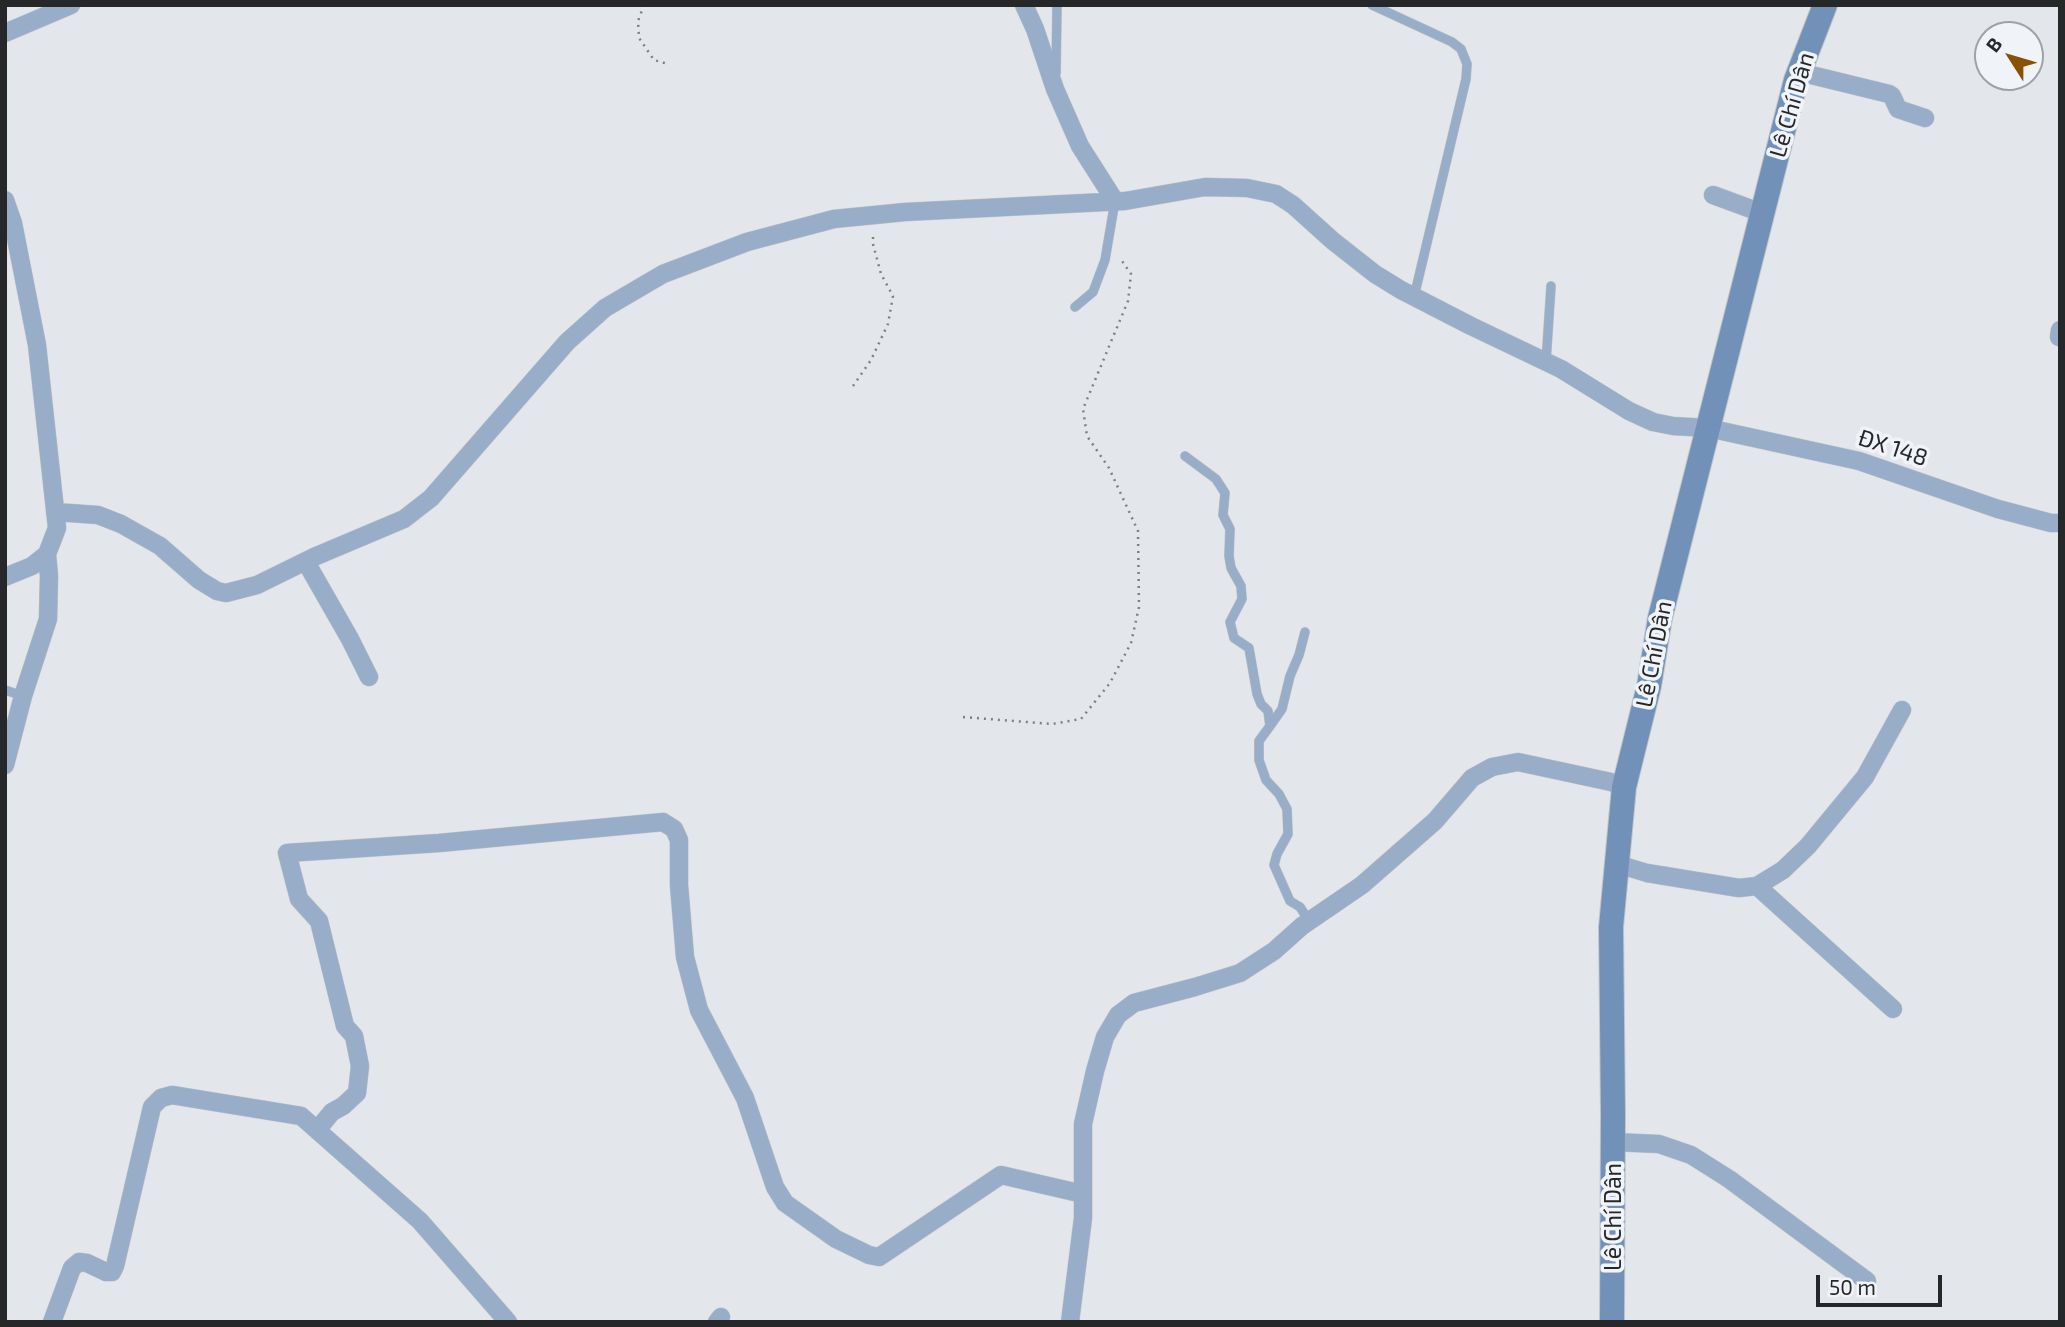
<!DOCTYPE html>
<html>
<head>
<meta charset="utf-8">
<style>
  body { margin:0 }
  #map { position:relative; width:2065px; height:1327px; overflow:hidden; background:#e3e7eb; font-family:"Exo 2",sans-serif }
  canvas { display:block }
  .frame { position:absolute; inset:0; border:7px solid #262729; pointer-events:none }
  .north { position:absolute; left:1974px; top:21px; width:70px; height:70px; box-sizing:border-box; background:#f0f4f8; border:2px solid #9fa2a5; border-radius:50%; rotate:307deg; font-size:19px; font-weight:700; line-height:28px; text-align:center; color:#262729 }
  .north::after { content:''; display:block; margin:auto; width:24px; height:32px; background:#895103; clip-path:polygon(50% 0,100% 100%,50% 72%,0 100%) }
  .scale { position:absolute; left:1816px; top:1275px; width:126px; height:32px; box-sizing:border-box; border:4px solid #262729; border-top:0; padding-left:9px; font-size:21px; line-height:24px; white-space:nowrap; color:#262729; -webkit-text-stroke:5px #f0f4f8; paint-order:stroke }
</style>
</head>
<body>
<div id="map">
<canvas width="2065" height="1327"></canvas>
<div class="frame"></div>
<div class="north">B</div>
<div class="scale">50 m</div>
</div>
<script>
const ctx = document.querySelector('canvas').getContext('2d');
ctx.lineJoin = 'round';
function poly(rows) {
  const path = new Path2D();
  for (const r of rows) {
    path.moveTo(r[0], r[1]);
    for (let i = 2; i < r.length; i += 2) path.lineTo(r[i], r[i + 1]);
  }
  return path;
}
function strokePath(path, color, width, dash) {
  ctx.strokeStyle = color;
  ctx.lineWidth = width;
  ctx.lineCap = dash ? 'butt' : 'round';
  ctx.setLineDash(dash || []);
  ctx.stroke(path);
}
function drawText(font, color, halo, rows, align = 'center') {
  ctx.font = font + ' "Exo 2",sans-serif';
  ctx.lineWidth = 7;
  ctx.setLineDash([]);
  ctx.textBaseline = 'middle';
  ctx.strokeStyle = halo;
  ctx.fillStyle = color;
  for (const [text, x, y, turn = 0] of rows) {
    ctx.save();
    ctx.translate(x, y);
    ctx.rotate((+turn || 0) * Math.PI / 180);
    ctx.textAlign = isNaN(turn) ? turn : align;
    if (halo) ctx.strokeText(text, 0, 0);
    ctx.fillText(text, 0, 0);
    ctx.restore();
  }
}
const path = poly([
  [644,5,638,21,639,38,654,60,668,64],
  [853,386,871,360,888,324,893,296,881,274,873,244,873,232],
  [963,717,1052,724,1081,719,1110,683,1131,643,1139,607,1138,531,1109,468,1087,436,1083,409,1128,301,1131,274,1120,258]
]);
const lane = poly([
  [1372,5,1452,42,1461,49,1467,64,1466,79,1414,297],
  [1056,73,1057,5],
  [1075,307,1093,292,1105,260,1115,201],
  [1546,362,1551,286],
  [1185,456,1216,479,1225,493,1223,515,1230,529,1229,556,1231,568,1241,586,1242,599,1230,622,1234,638,1249,648,1257,694,1261,704,1268,711,1270,726,1259,741,1259,760,1266,780,1279,794,1287,809,1288,834,1277,854,1274,865,1290,901,1300,907,1309,921],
  [5,690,23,696],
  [1270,726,1282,709,1290,676,1299,655,1305,632]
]);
const street = poly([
  [1024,5,1035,29,1055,89,1080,146,1115,201],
  [5,33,71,5],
  [1799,72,1889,94,1892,96,1898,109,1925,118],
  [1713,195,1762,213],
  [5,200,13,223,37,345,57,528,47,554,32,566,5,577],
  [2059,337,2060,330],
  [55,512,98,515,121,524,160,546,199,580,217,591,226,593,257,585,314,557,404,519,431,498,567,342,605,308,663,274,747,242,834,219,905,212,1125,201,1205,187,1247,188,1276,194,1293,205,1333,241,1375,274,1401,290,1471,326,1561,369,1629,411,1653,422,1673,426,1708,428,1859,461,1998,509,2051,523,2060,523],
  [306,562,350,639,369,677],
  [5,765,23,696,48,619,49,576,47,554],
  [1617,864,1647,873,1739,888,1757,886,1783,870,1808,846,1865,777,1902,710],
  [1757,886,1893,1009],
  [317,1130,332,1112,343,1106,357,1093,360,1066,354,1036,345,1026,319,921,299,899,287,853,439,843,663,822,674,829,679,840,679,885,685,957,699,1010,745,1098,775,1187,785,1203,836,1239,869,1255,879,1257,1001,1175,1083,1194],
  [1613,1142,1659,1144,1691,1155,1729,1179,1867,1281],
  [52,1322,72,1268,79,1262,87,1263,106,1272,112,1272,115,1266,152,1107,161,1098,172,1095,301,1116,420,1221,508,1322],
  [717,1322,721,1317],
  [1070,1322,1083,1218,1083,1124,1095,1071,1105,1037,1118,1015,1134,1003,1195,987,1240,973,1274,951,1302,926,1362,885,1435,821,1472,778,1492,767,1518,762,1611,782,1624,787]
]);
const secondary = poly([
  [1612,1322,1613,1114,1611,927,1624,787,1649,686,1660,618,1796,80,1825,5]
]);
const streetNames = [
  ["Lê Chí Dân",1792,105,-74],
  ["ĐX 148",1893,448,18],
  ["Lê Chí Dân",1654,654,-79],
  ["Lê Chí Dân",1613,1217,-90]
];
strokePath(lane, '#c1c4c8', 10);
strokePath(street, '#c1c4c8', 19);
strokePath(secondary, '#c1c4c8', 26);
strokePath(path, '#7d8082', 2.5, [2, 5]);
strokePath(lane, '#98aec8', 9);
strokePath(street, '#98aec8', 18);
strokePath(secondary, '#7191b8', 24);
drawText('23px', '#262729', '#f0f4f8', streetNames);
</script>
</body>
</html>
